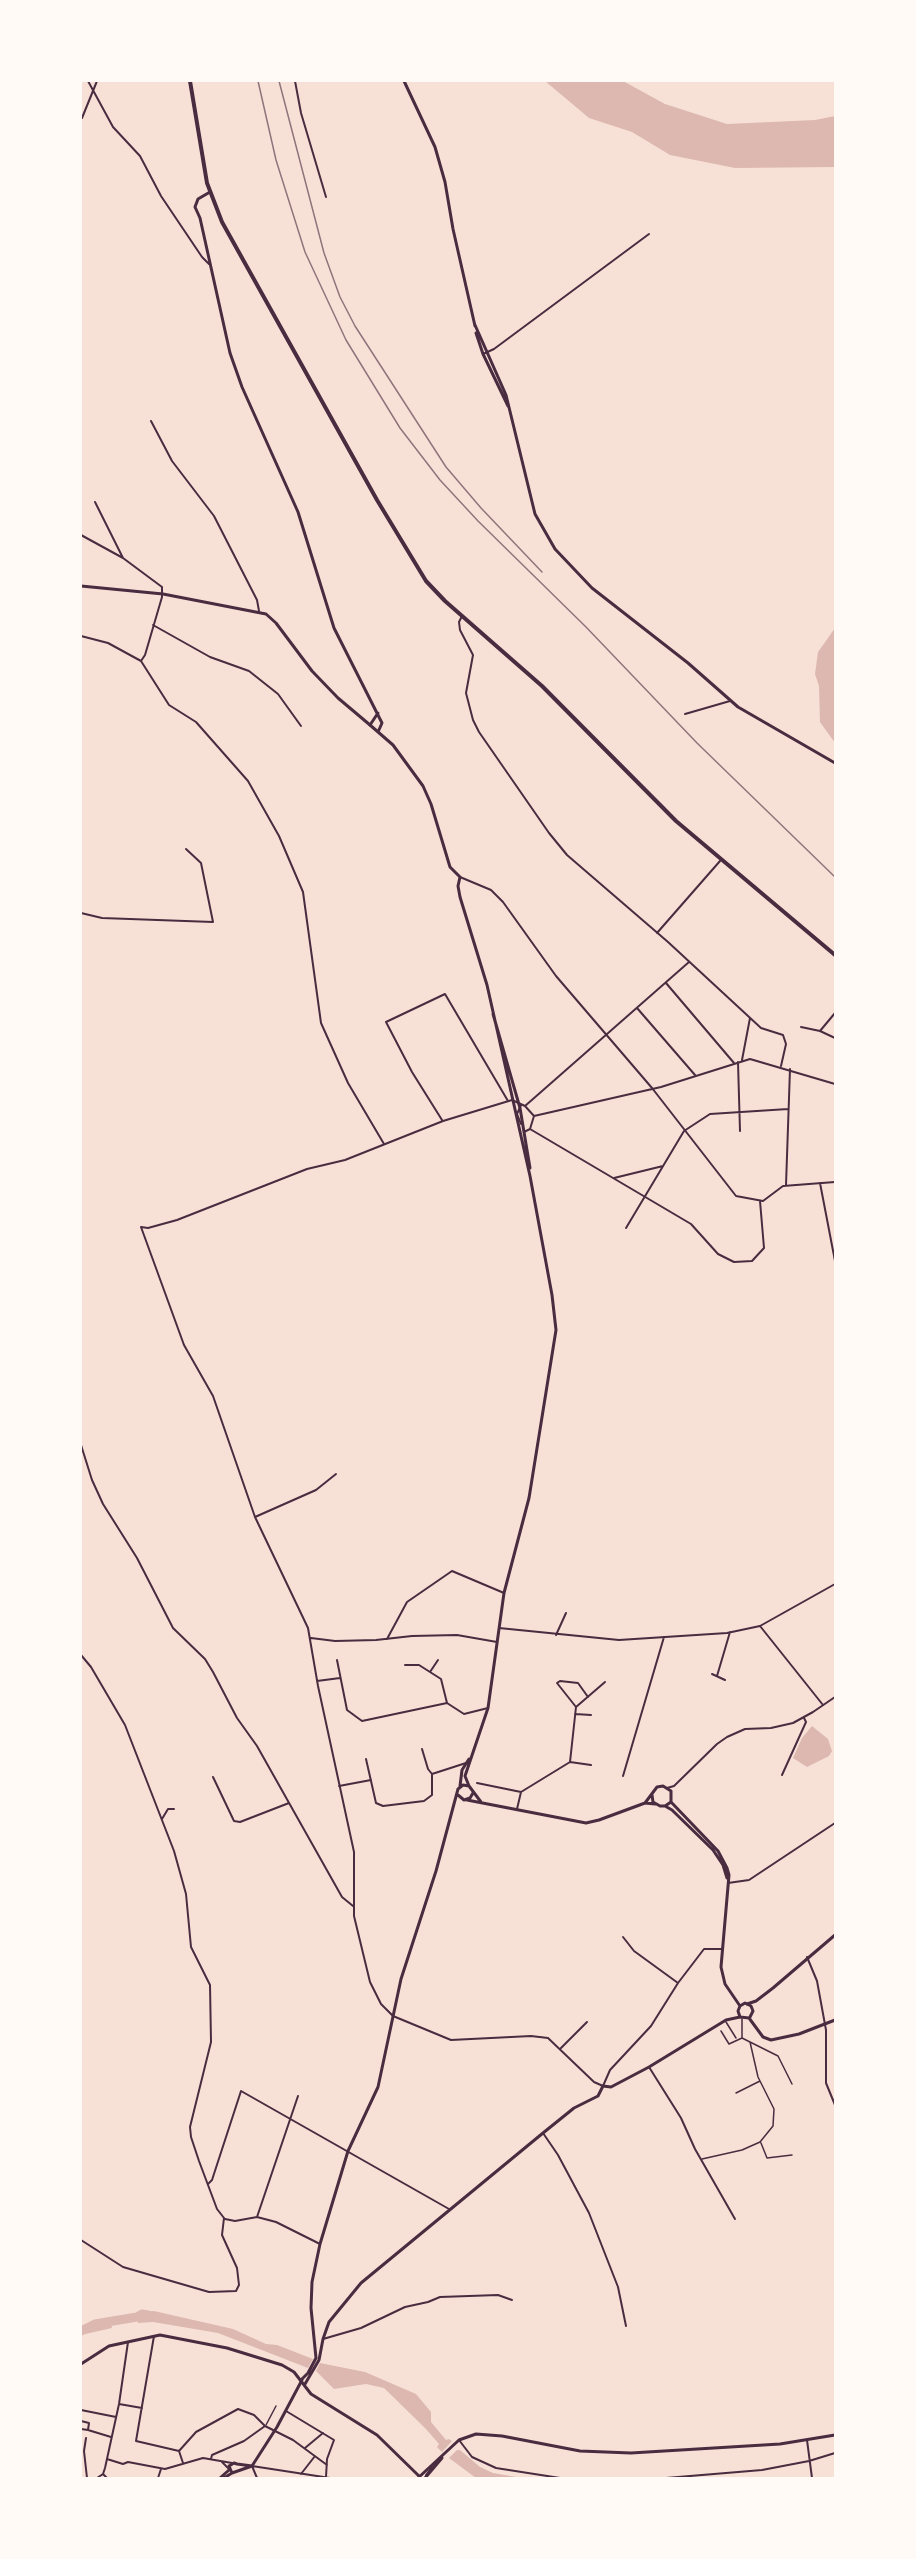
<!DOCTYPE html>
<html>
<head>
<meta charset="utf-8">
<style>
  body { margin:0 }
  #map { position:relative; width:916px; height:2559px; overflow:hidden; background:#f7e1d7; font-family:"Varela Round",sans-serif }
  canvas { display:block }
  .frame { position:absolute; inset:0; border:82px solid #fffaf5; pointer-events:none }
</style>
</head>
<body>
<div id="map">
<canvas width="916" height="2559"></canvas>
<div class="frame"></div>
</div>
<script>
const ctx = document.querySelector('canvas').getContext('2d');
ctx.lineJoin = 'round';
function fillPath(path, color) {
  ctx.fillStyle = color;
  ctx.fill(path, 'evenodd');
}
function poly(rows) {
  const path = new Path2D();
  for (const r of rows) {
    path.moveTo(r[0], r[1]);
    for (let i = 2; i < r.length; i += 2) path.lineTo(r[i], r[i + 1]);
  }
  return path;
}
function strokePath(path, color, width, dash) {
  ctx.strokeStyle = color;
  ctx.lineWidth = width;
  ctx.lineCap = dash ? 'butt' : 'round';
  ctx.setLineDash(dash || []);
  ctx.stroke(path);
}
const water = poly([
  [545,81,623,81,665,104,727,124,815,120,835,116,835,167,735,168,670,155,632,132,589,118],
  [835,628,835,743,820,722,819,686,815,674,818,652],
  [812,1726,828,1739,832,1751,829,1756,807,1767,793,1758,802,1738],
  [154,2311,233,2329,266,2344,277,2345,313,2359,308,2368,218,2333,153,2322,138,2323,136,2312],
  [110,2317,112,2328,81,2335,81,2326],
  [320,2363,365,2372,416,2394,431,2412,431,2422,446,2440,449,2439,452,2441,442,2452,437,2447,439,2444,426,2429,384,2388,366,2384,334,2389,316,2371],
  [457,2450,460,2450,480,2467,493,2473,522,2478,476,2478,449,2458]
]);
const river = poly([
  [81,2331,95,2324,137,2317,142,2314,148,2315]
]);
const service = poly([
  [726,2022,736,2038],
  [721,2031,729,2044,742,2038,778,2056,792,2084],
  [742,2038,742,2019],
  [736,2093,760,2081],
  [761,2143,767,2158,792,2155],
  [702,2159,742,2150,760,2142,773,2126,774,2109,758,2077,750,2042],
  [266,2425,276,2406]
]);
const minor = poly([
  [88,81,113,127,140,156,161,196,202,257,209,264],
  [295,81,301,113,326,197],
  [82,118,97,81],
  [483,354,494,349,649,234],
  [151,421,172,461,214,516,257,600,259,611],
  [95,502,123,558],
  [81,535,123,558,162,587,162,597,145,655,141,661,169,705,196,722,248,781,279,836,303,892,321,1023,348,1083,384,1144],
  [462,616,459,622,460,630,473,655,466,693,473,720,479,732,549,833,567,855,668,942,761,1028,783,1035,786,1044,781,1066],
  [153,625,210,657,249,671,278,694,301,726],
  [81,636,108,643,141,661],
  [685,714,730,701],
  [460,877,491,890,503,902,556,976,652,1088,736,1196,763,1201,783,1186,835,1182],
  [81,913,102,918,213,922,201,863,186,849],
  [657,933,720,861],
  [666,983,734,1063],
  [637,1008,695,1075],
  [801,1027,820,1031,835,1038],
  [820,1031,835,1013],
  [742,1060,750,1018],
  [738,1062,740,1131],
  [521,1105,517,1114,521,1124],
  [525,1106,689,962],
  [534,1116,661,1087,750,1059,835,1084],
  [442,1120,412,1072,386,1022,445,994,508,1101],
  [530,1129,691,1224,718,1254,734,1262,752,1261,764,1248,760,1201],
  [524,1132,530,1129,534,1116,525,1106,512,1100,443,1121,345,1160,307,1169,177,1220,148,1228,141,1227,184,1345,213,1396,255,1517,308,1628,318,1686,354,1852,354,1916,370,1982,381,2004,393,2016,451,2040,531,2036,548,2038,594,2082,603,2086,610,2070,651,2026,678,1983,704,1949,722,1949],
  [614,1178,663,1166],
  [820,1183,835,1261],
  [786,1185,790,1069],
  [626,1228,684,1131,710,1114,788,1109],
  [81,1445,92,1480,103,1504,137,1558,173,1628,205,1659,213,1672,237,1718,257,1746,342,1897,353,1906],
  [255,1517,316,1490,336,1474],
  [760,1626,823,1705],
  [499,1628,619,1640,727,1633,760,1626,835,1584],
  [556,1635,566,1613],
  [311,1638,335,1641,376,1640,412,1636,457,1635,497,1642],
  [387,1639,407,1602,452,1571,504,1593],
  [81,1655,91,1667,125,1725,174,1851,186,1894,191,1947,210,1985,211,2042,190,2127,191,2137,199,2161,217,2209,224,2218],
  [337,1660,347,1710,362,1721,447,1703],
  [405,1665,419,1665,441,1679,447,1703,464,1714,488,1708],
  [430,1672,438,1660],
  [712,1674,725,1680],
  [717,1676,730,1632],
  [317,1681,340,1678],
  [576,1707,557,1683,560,1681,578,1683,588,1697],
  [575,1714,591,1715],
  [422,1749,428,1769,432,1774],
  [366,1759,376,1803,383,1806,424,1801,432,1795,432,1774,466,1763],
  [570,1762,576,1707,605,1682],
  [782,1775,806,1722,804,1718],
  [623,1776,664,1637],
  [213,1777,234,1821,240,1822,289,1803],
  [477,1783,521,1792,570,1762,591,1765],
  [339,1786,371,1780],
  [667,1788,674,1786,717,1744,727,1737,745,1729,771,1728,793,1723,813,1712,835,1697],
  [517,1809,521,1792],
  [162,1819,168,1809,174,1809],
  [728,1883,749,1880,835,1823],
  [623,1937,634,1951,678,1983],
  [807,1957,817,1981,826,2030,826,2083,835,2105],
  [561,2048,587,2022],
  [649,2067,681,2118,695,2149,735,2219],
  [543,2133,558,2155,589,2213,618,2287,626,2326],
  [208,2184,212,2180,241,2091,449,2209],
  [257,2217,298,2096],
  [225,2219,235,2221,257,2217,276,2222,320,2244],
  [81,2240,123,2267,209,2292,236,2291,239,2285,237,2268,222,2235,224,2218],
  [154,2336,136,2441,179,2451],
  [323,2339,361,2328,405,2307,428,2302,440,2297,498,2295,512,2300],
  [119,2404,142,2408],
  [81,2410,116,2417],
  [286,2411,334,2440,327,2459,326,2477],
  [81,2421,89,2423,88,2430,111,2437],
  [81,2429,88,2430],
  [86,2438,84,2451,87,2478],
  [459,2440,472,2457,496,2468,560,2478],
  [807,2440,812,2478],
  [305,2448,323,2433],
  [179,2451,196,2432,238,2409,254,2415,265,2426,293,2440,327,2465],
  [179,2451,183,2463],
  [107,2459,123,2464,128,2462,165,2469,203,2458,232,2463],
  [211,2459,212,2455,244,2441,265,2426],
  [222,2462,229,2469],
  [103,2474,107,2478],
  [301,2474,315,2456],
  [97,2478,103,2474,105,2468,119,2404,128,2342],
  [158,2478,161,2469],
  [257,2478,252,2466,330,2478],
  [427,2478,426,2475,432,2467],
  [666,2478,762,2470,809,2461,835,2453]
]);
const tertiary = poly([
  [404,81,435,147,445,182,453,229,475,326],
  [475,325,506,395,535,514,555,549,592,588,688,663,738,707,835,763],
  [476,333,483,354,508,406],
  [81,586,163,594,266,614,276,623,312,671,338,698,370,725],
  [747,2004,756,2001,773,1988,835,1935],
  [234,2463,237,2464,252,2466,232,2473,229,2466,234,2463],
  [252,2466,277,2427,302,2380],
  [220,2478,229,2470],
  [224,2478,232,2473]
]);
const secondary = poly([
  [210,192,198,199,195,207,200,218,230,353,242,387,298,512,334,628,382,723,378,732],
  [378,713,370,725,393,745,423,786,431,804,450,867,460,877,458,886,460,897,487,985,530,1176,552,1295,556,1330,529,1498,504,1593,488,1708,465,1776,469,1786],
  [493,1014,520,1108,530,1168],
  [460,1786,462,1770,469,1759],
  [458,1795,464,1800,470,1798,473,1793],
  [652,1795,653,1802,660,1806,665,1806,671,1802],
  [467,1800,586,1823,599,1820,645,1803,655,1804],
  [671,1802,718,1851,727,1868,729,1875,721,1967,725,1984,740,2006],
  [645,1803,657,1787,663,1786,671,1791,671,1802],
  [665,1806,672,1810,713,1850,723,1865,727,1878],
  [740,2006,745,2003,751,2006,753,2011,750,2017],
  [740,2006,738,2011,740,2017],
  [749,2018,763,2037,771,2040,799,2034,835,2020],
  [81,2364,109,2346,160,2335,227,2348,282,2365,294,2372,311,2394,377,2435,420,2477],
  [302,2379,308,2373,316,2358,311,2308,312,2282,320,2244,348,2151,378,2087,401,1979,436,1871,458,1789,463,1785,469,1786,481,1802],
  [305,2384,319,2360,323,2339,329,2322,361,2283,543,2133,574,2108,598,2096,603,2086,611,2087,649,2067,726,2020,740,2017,749,2018],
  [418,2478,459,2440,476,2434,502,2436,580,2451,631,2453,780,2444,835,2435],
  [425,2478,442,2458]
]);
const primary = poly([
  [190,81,207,183,222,222,377,500,426,581,445,601,542,686,676,821,835,955]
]);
const rail = poly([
  [258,81,276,160,305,252,346,340,400,428,440,480,478,521,586,627,697,743,835,877],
  [279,81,324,253,340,297,355,326,446,467,481,508,542,572]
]);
fillPath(water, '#dcb8b0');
strokePath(river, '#dcb8b0', 9);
strokePath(service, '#4a2c40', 1.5);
strokePath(minor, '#4a2c40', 2);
strokePath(tertiary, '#4a2c40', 3);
strokePath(secondary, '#4a2c40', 3);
strokePath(primary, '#4a2c40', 4);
strokePath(rail, '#8f747c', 1.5);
</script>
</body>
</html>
